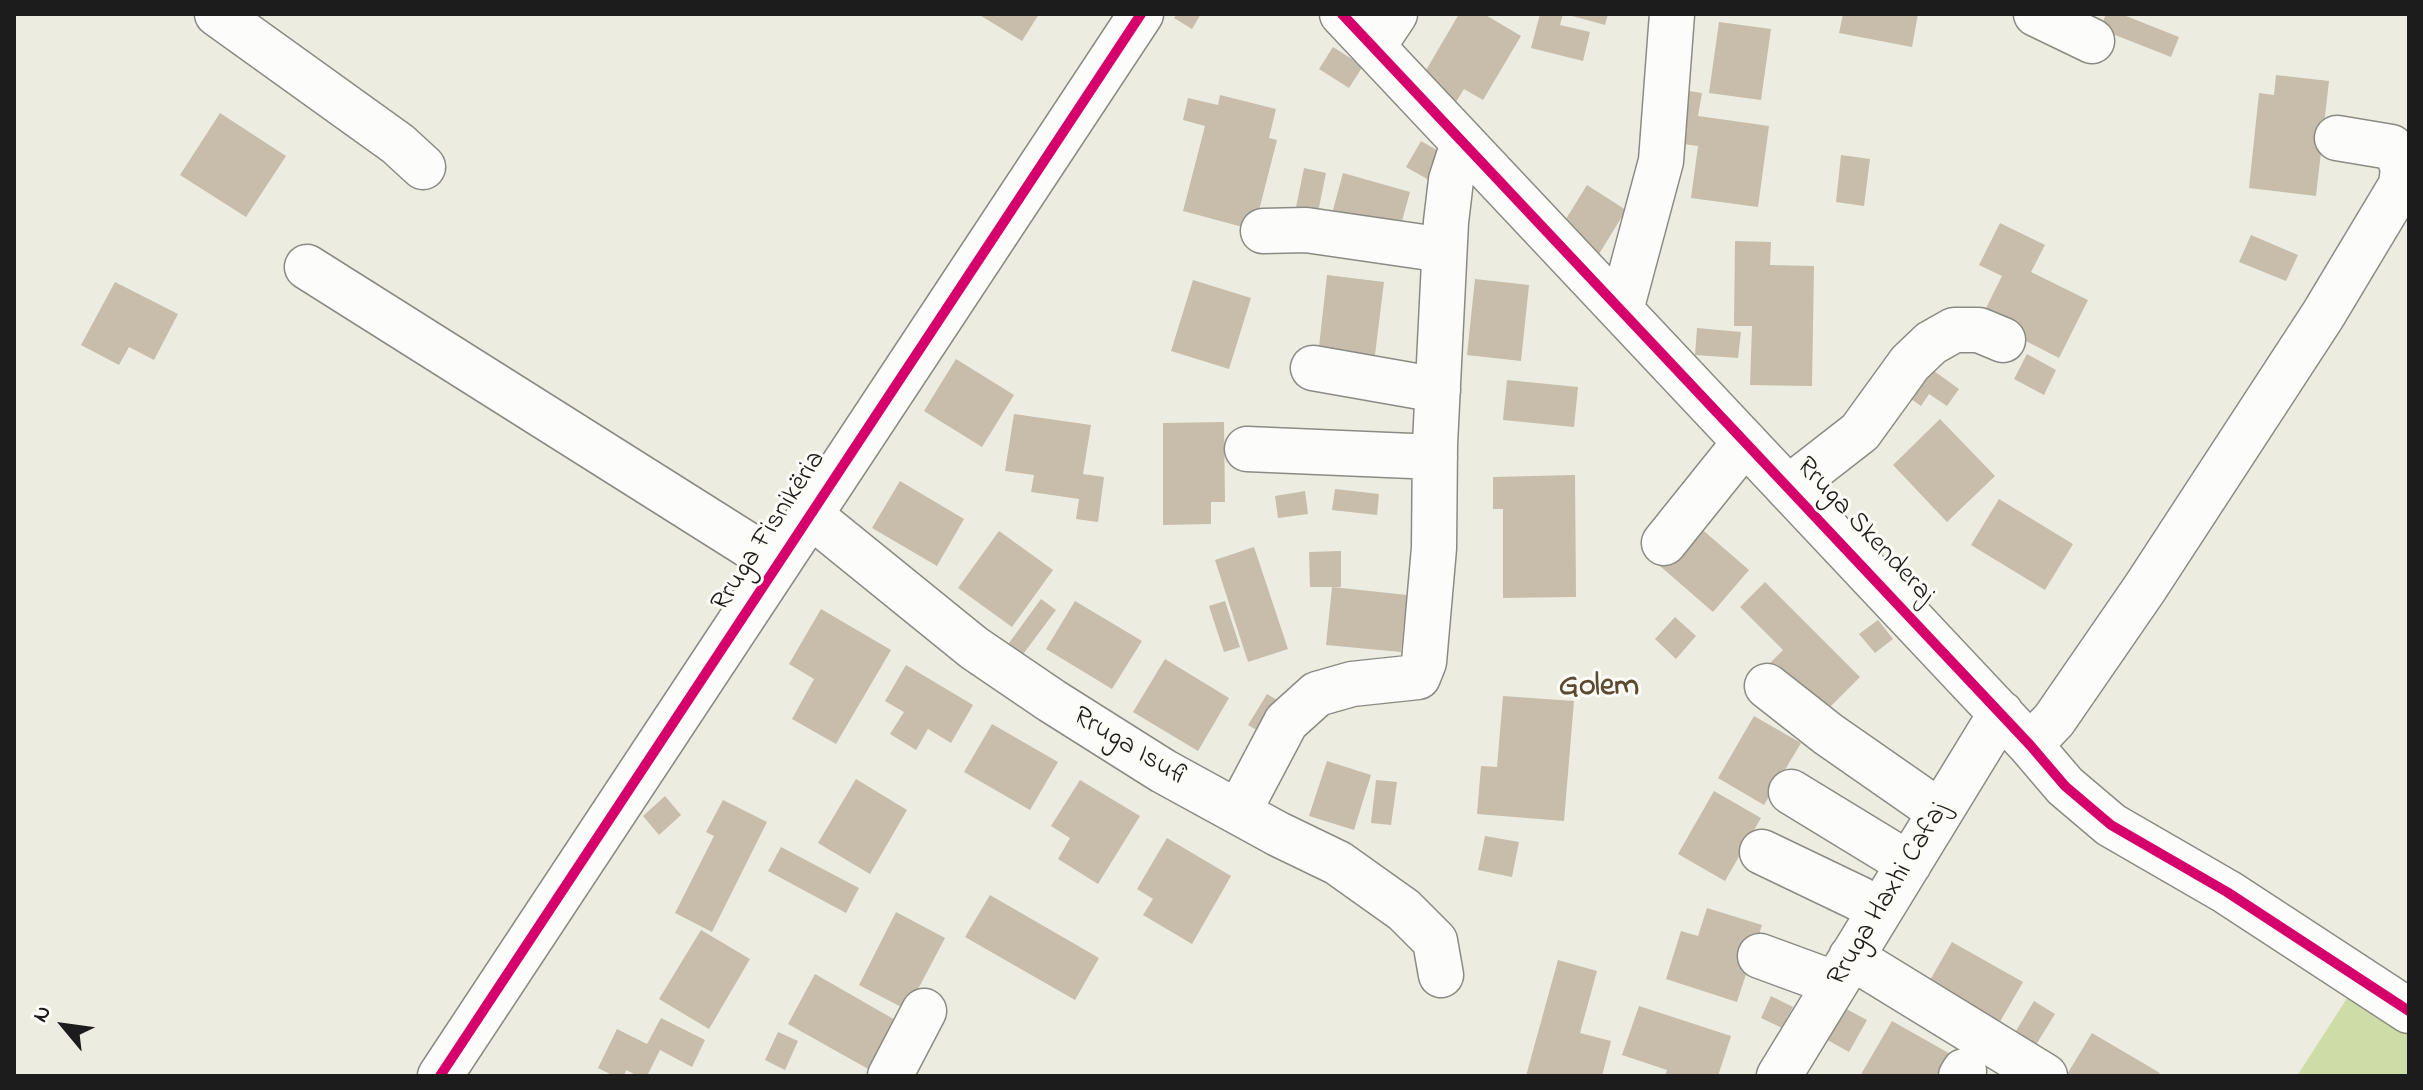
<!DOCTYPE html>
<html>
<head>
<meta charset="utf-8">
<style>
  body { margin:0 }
  #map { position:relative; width:2423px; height:1090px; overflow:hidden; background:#edece1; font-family:"Indie Flower",sans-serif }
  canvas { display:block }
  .frame { position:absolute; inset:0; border:16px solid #1c1c1c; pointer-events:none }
  .north { position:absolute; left:24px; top:986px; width:80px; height:80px; -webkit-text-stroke:6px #fdfcf7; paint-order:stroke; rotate:299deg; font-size:22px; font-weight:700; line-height:32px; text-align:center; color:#1c1c1c }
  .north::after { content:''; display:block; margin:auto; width:28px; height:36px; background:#1c1c1c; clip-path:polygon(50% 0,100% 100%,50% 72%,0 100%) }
</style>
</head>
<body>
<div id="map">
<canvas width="2423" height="1090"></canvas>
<div class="frame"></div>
<div class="north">N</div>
</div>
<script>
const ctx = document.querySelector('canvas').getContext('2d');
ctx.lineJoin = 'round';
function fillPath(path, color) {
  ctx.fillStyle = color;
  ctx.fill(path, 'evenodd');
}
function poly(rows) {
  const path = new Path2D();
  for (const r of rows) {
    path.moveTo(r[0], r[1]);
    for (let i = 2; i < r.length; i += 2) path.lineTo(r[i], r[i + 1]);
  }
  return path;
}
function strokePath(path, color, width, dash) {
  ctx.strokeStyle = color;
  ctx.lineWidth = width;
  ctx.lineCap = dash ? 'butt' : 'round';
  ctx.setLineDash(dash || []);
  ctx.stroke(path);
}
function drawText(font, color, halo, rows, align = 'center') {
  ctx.font = font + ' "Indie Flower",sans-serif';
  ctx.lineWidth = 6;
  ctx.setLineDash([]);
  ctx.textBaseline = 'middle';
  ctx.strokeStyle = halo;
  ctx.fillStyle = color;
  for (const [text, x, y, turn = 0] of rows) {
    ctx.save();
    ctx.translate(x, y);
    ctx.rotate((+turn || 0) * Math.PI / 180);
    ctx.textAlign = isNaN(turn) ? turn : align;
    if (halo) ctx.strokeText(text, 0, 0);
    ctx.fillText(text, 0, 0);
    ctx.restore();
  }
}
const green = poly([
  [2351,992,2409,1036,2409,1076,2297,1076]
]);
const building = poly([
  [978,14,1039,14,1022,41],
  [1177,14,1201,14,1192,29,1174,18],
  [1459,14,1484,14,1521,36,1483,100,1464,89,1451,110,1415,89],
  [1540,14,1563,14,1560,25,1590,32,1583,61,1531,48],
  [1565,14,1608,14,1605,25],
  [1843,14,1918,14,1912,47,1839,33],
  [2106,14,2121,14,2179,37,2171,57,2100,29],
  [1719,22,1771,29,1761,100,1709,93],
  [1333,47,1363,66,1349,88,1319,69],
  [2276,75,2329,81,2316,196,2249,188,2259,93,2274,95],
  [1676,89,1702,93,1698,116,1769,126,1758,207,1691,198,1698,146,1669,142],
  [1220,95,1276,109,1269,138,1277,140,1254,230,1183,211,1205,126,1183,120,1188,98,1218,105],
  [220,113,286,156,246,217,180,175],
  [1421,141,1449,157,1434,183,1406,167],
  [1841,155,1870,159,1864,206,1836,202],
  [1304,168,1326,173,1317,217,1295,212],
  [1343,173,1410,192,1394,250,1327,232],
  [1587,185,1626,210,1596,259,1556,235],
  [2000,223,2045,245,2031,272,2088,300,2059,358,1981,318,2002,276,1979,265],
  [2251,235,2298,255,2286,281,2239,262],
  [1735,241,1771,242,1770,265,1814,266,1812,386,1750,385,1752,326,1734,326],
  [1327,275,1384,282,1374,363,1318,356],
  [1475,279,1529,285,1521,361,1467,355],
  [1193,280,1251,298,1229,369,1171,351],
  [115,282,178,314,154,360,129,347,119,365,81,345],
  [1697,328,1741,332,1738,358,1695,355],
  [2027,354,2056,370,2044,395,2014,379],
  [956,359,1014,395,982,447,924,411],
  [1923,363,1959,389,1947,406,1929,394,1921,406,1901,392],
  [1507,380,1578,387,1574,427,1503,420],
  [1014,414,1091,425,1083,474,1104,477,1098,522,1076,519,1079,499,1031,492,1034,475,1005,471],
  [1940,419,1995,476,1947,522,1893,465],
  [1224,422,1225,502,1211,502,1211,524,1163,525,1163,423],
  [1575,475,1576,597,1503,598,1503,509,1493,509,1493,477],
  [900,481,964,519,937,566,872,528],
  [1335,489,1379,494,1377,515,1332,510],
  [1305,491,1308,514,1278,518,1275,496],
  [1999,499,2073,544,2045,590,1971,545],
  [1697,525,1749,570,1713,612,1660,566],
  [999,531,1053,570,1012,627,958,588],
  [1254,547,1288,649,1248,662,1215,560],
  [1341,551,1341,587,1310,587,1309,552],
  [1765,582,1860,677,1816,721,1764,669,1783,650,1740,607],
  [1332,587,1407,595,1401,652,1326,645],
  [1041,599,1056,610,1015,665,1001,654],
  [1075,601,1142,641,1112,689,1046,649],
  [1225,601,1240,647,1224,652,1209,606],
  [821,609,891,650,836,744,792,719,814,679,789,664],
  [1675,617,1696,636,1676,659,1655,639],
  [1878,620,1893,639,1875,653,1859,634],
  [1165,659,1229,698,1198,751,1133,712],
  [906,665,973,705,951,743,928,729,916,750,890,734,904,712,885,701],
  [1267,694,1291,708,1272,739,1248,725],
  [1503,696,1574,701,1564,821,1477,814,1481,766,1497,767],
  [1754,716,1801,743,1764,805,1718,778],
  [992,724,1058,762,1030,810,964,772],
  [1327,761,1371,775,1354,830,1309,816],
  [856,779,907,810,870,874,818,843],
  [1080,780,1140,816,1098,884,1058,859,1070,838,1051,826],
  [1376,780,1397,782,1391,825,1371,823],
  [1714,791,1761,818,1725,881,1678,854],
  [665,796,681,815,659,835,643,816],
  [723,800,767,822,712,932,675,913,714,836,706,832],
  [1485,836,1519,842,1512,877,1478,870],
  [1167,838,1231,876,1192,944,1143,915,1153,899,1137,889],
  [781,847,859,888,846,913,768,871],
  [990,895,1099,958,1075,1000,965,937],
  [1707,908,1762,925,1737,1002,1666,979,1681,931,1698,936],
  [896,912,945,938,907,1010,859,985],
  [701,930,750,959,709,1029,659,999],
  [1952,942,2023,982,1994,1032,1923,992],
  [1558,960,1597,971,1580,1033,1611,1041,1602,1076,1526,1076],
  [815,974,897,1021,870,1070,788,1024],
  [1771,996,1793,1007,1782,1028,1761,1018],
  [2034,1001,2055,1014,2034,1048,2013,1036],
  [1839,1005,1867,1020,1849,1052,1822,1037],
  [1639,1006,1731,1036,1718,1076,1665,1076,1667,1070,1622,1055],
  [661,1018,705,1040,692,1067,660,1050,647,1076,638,1076,626,1070,624,1076,614,1076,598,1068,617,1029,647,1044],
  [1892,1021,1961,1060,1951,1076,1860,1076],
  [778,1032,798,1041,785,1070,765,1060],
  [2092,1033,2160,1073,2158,1076,2066,1076]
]);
const minor = poly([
  [217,14,398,144,423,167],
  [1342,14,2030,745,2065,786,2111,825,2227,892,2409,1011],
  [2036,14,2092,41],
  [1373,47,1395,14],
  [1263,231,1306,230,1444,250],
  [307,267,778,564],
  [1621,310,1661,161,1672,14],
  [1313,368,1438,390],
  [1247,449,1435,457],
  [1788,488,1860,432,1910,363,1931,343,1954,330,1979,330,2003,340],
  [810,515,974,648,1052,701,1163,771,1278,834,1338,863,1404,910,1435,941,1441,975],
  [1664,543,1745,442],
  [1767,686,1828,734,1940,812],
  [2030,745,2054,720,2145,588,2323,315,2401,185,2403,168,2398,155,2391,147,2337,138],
  [1791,792,1909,864],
  [1239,811,1286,722,1317,694,1352,684,1418,677,1424,662,1434,548,1435,444,1446,222,1451,180,1463,143],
  [1762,852,1860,899,1878,913],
  [1760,956,1820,978,1834,986],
  [1851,957,2045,1076],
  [440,1076,1141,14],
  [890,1076,924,1011],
  [1779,1076,2001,713],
  [1961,1076,1964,1071]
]);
const cycleway = poly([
  [1342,14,2030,745,2065,786,2111,825,2227,892,2409,1011],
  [440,1076,1141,14]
]);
const streetNames = [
  ["Rruga Fisnikëria",770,532,-57],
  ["Rruga Skenderaj",1864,532,47],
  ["Rruga Isufi",1130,749,31],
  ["Rruga Haxhi Cafaj",1890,895,-59]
];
const quarterNames = [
  ["Golem",1599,689]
];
fillPath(green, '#cedda7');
fillPath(building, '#c7bdaa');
strokePath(minor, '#8b8b85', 47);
strokePath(minor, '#fcfcfa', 44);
strokePath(cycleway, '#d6006c', 10);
drawText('28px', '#1c1c1c', '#fdfcf7', streetNames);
drawText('bold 32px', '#5b4930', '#fdfcf7', quarterNames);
</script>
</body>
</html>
